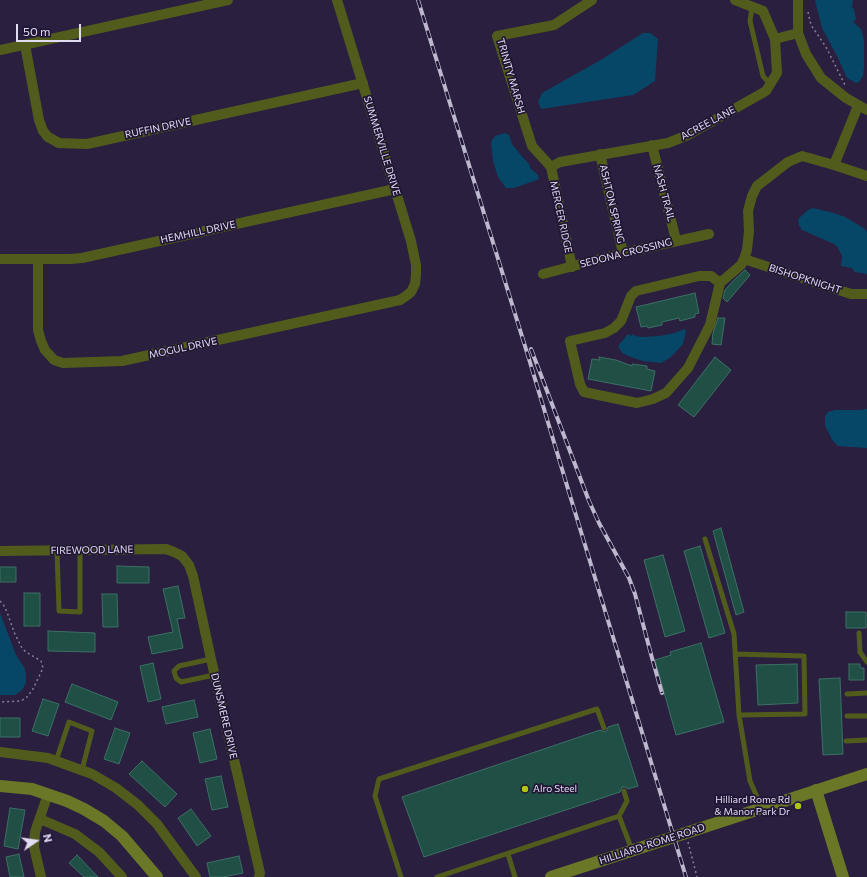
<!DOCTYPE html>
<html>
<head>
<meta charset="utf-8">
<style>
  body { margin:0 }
  #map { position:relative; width:867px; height:877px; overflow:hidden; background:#2a1f3f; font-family:Commissioner,sans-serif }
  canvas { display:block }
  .north { position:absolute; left:16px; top:821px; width:40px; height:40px; -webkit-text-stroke:3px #211535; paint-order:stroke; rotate:77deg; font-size:11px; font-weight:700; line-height:16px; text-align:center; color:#e1dcf1 }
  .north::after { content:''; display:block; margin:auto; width:14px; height:18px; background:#e1dcf1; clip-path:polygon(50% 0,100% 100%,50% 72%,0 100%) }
  .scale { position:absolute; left:16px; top:24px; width:65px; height:18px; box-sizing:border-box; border:2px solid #e1dcf1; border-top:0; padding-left:5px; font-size:12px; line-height:14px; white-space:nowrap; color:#e1dcf1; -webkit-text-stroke:3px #211535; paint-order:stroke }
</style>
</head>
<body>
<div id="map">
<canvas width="867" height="877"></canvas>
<div class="north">N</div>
<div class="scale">50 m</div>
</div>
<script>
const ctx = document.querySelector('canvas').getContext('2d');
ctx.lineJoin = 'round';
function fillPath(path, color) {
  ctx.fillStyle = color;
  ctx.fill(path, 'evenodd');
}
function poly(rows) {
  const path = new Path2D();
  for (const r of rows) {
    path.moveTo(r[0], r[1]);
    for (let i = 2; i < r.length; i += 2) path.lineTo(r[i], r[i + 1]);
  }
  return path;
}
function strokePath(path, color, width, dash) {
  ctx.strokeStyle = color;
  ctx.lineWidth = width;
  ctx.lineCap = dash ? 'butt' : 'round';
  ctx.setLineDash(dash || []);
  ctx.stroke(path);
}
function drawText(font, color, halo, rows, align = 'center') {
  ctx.font = font + ' Commissioner,sans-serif';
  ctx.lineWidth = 3.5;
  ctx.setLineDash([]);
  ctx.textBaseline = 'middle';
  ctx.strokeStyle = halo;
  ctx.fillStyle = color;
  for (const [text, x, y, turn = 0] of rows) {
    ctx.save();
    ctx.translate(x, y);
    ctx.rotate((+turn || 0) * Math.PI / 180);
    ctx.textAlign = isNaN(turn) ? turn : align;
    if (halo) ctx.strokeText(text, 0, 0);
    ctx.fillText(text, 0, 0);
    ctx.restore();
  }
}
const water = poly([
  [815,0,853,0,852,8,854,9,856,19,853,22,861,29,864,40,864,68,863,76,859,82,856,83,847,78,838,58,822,28],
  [643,33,650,33,658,39,655,81,633,95,541,109,538,102,542,93,599,61],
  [505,133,509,135,512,144,519,153,529,164,531,169,538,175,539,178,537,180,514,188,506,188,498,177,493,161,491,142,495,136],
  [813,208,834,213,845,217,865,229,867,232,867,274,855,272,852,268,841,266,842,256,838,248,834,244,802,230,799,225,798,219,808,210],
  [684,329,686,331,683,344,671,357,661,363,643,361,631,357,622,353,618,346,628,334,631,336,634,334,635,336,642,337,659,336,675,333],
  [867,409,867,448,838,446,833,441,825,426,825,416,828,412,835,410,860,410],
  [0,613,16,655,24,667,26,674,26,683,22,690,15,695,0,695]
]);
const building = poly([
  [745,270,750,275,727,302,723,298,725,290,734,280,745,270],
  [695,293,699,313,695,314,695,317,680,321,679,318,662,322,662,325,648,328,647,326,641,327,636,307,695,293],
  [718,318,725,318,721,345,712,344,713,333,718,318],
  [599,357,616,360,632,366,632,364,647,366,647,369,655,371,651,391,588,379,592,359,600,360,599,357],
  [715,357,731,370,694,417,678,405,715,357],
  [721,528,744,612,736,615,713,531,721,528],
  [700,546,725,633,709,638,684,551,700,546],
  [663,555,685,631,665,637,644,560,663,555],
  [117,566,149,567,149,583,117,583,117,566],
  [0,567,16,567,16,582,0,582,0,567],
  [178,586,185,618,177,619,183,648,152,654,148,637,173,632,163,589,178,586],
  [24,593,40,593,40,626,24,626,24,593],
  [102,594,117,594,118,627,103,627,102,594],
  [846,612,866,612,866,628,846,628,846,612],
  [48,631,95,633,95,652,48,651,48,631],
  [701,643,724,722,676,735,655,660,671,655,670,652,701,643],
  [153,663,161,699,148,702,140,666,153,663],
  [797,664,798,703,758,705,756,665,797,664],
  [849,664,860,664,860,668,864,668,864,680,849,680,849,664],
  [840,678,843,754,823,755,819,679,840,678],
  [72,684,118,702,111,720,65,702,72,684],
  [43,699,59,704,48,736,32,731,43,699],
  [194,700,198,717,166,724,162,707,194,700],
  [0,718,20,718,20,737,0,737,0,718],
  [618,724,638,786,628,789,625,787,622,787,620,792,424,857,402,797,600,730,605,732,607,730,608,727,618,724],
  [115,728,130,733,119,764,104,759,115,728],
  [210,729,217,759,200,763,193,733,210,729],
  [142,761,177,794,165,807,129,774,142,761],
  [221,776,228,807,212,810,205,779,221,776],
  [10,808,25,810,18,849,4,846,10,808],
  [191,809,211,836,197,846,178,818,191,809],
  [19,854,24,877,10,877,6,857,19,854],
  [77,855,98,877,84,877,69,863,77,855],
  [239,856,243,873,223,877,210,877,207,863,239,856]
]);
const path = poly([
  [808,12,811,25,826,47,845,85],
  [0,601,3,604,7,612,14,632,22,648,26,652,41,661,43,668,33,689,27,697,21,701,0,702],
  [688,842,697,877]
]);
const lane = poly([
  [752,7,750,21,763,76,770,84],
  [705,539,734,634,739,715,750,781,762,808],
  [57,550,59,611,80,612,80,550],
  [859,633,860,652,867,662],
  [735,654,804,656,805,714,739,715],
  [211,659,179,666,174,671,176,678,181,682,214,675],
  [847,694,867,693],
  [847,716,867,716],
  [846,741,867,740],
  [56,761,69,722,92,731,82,770],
  [619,816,627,801,624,791],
  [508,854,515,877],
  [401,877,375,796,379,779,597,709,604,728],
  [437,877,619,816,632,850]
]);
const street = poly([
  [592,0,554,25,497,36,532,146,551,167,560,162,668,143,688,135,766,91,777,73,775,39],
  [735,0,763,11,775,39,798,33],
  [798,0,798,33,806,54,821,78,846,98,867,110],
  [25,45,39,120,43,131,48,137,59,143,87,144,363,83],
  [0,50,228,0],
  [652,145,676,240],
  [600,154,623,253],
  [834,165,858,106],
  [551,167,572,267],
  [0,259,70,259,82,258,395,189],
  [38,259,38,330,41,341,45,350,54,360,63,363,122,361,400,300,406,296,411,292,415,284,416,275,416,265,411,241,337,0],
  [744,259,851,294,867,294],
  [543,274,623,253,709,234],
  [720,283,711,276,699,276,636,291,631,296,621,321,614,328,605,333,570,341,580,384,584,392,637,403,653,399,666,393,688,368,710,325,720,283,741,265,744,259,747,250,749,231,748,211,752,196,757,186,788,162,802,156,834,165,867,176],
  [0,551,166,549,174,552,182,556,189,565,193,576,211,659,260,873,259,877],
  [0,752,48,758,92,774,116,788,138,805,157,824,196,877],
  [40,819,75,834,99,852,122,877],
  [41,877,34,847,35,832,48,794]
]);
const secondary = poly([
  [0,786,32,789,67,801,84,809,104,821,122,836,157,877],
  [816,790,843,877],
  [551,877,867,774]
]);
const rail = poly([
  [418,0,529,359,568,489,686,877],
  [531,349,589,501,599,523,629,578,635,594,652,658,662,693]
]);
const markers = [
  [525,789,4,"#aec60b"],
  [798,806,4,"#aec60b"]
];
const streetNames = [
  ["TRINITY MARSH",511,76,74],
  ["ACREE LANE",708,123,-28],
  ["RUFFIN DRIVE",158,128,-12],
  ["SUMMERVILLE DRIVE",382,146,73],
  ["NASH TRAIL",664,193,75],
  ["ASHTON SPRING",612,204,77],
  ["MERCER RIDGE",561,217,78],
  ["HEMHILL DRIVE",198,232,-12],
  ["SEDONA CROSSING",626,253,-14],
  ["BISHOPKNIGHT",805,279,18],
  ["MOGUL DRIVE",183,348,-12],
  ["FIREWOOD LANE",92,550,-1],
  ["DUNSMERE DRIVE",224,716,77],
  ["HILLIARD-ROME ROAD",652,844,-18]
];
const poiNames = [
  ["Alro Steel",533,789],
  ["Hilliard Rome Rd",790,800,"right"],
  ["& Manor Park Dr",790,812,"right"]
];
fillPath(water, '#064768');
fillPath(building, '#204f45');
strokePath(building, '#3c7065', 1);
strokePath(path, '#877f9a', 1.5, [2, 3]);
strokePath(lane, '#515c1c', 5);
strokePath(street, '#515c1c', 10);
strokePath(secondary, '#6a7726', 12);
strokePath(rail, '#beb8cf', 4);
strokePath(rail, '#211535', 2.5, [8]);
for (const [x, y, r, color] of markers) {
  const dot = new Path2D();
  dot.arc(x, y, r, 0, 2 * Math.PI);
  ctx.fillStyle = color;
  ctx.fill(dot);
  strokePath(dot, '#211535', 1.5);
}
drawText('10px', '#e1dcf1', '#211535', streetNames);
drawText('10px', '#e1dcf1', '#211535', poiNames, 'left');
</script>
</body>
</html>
